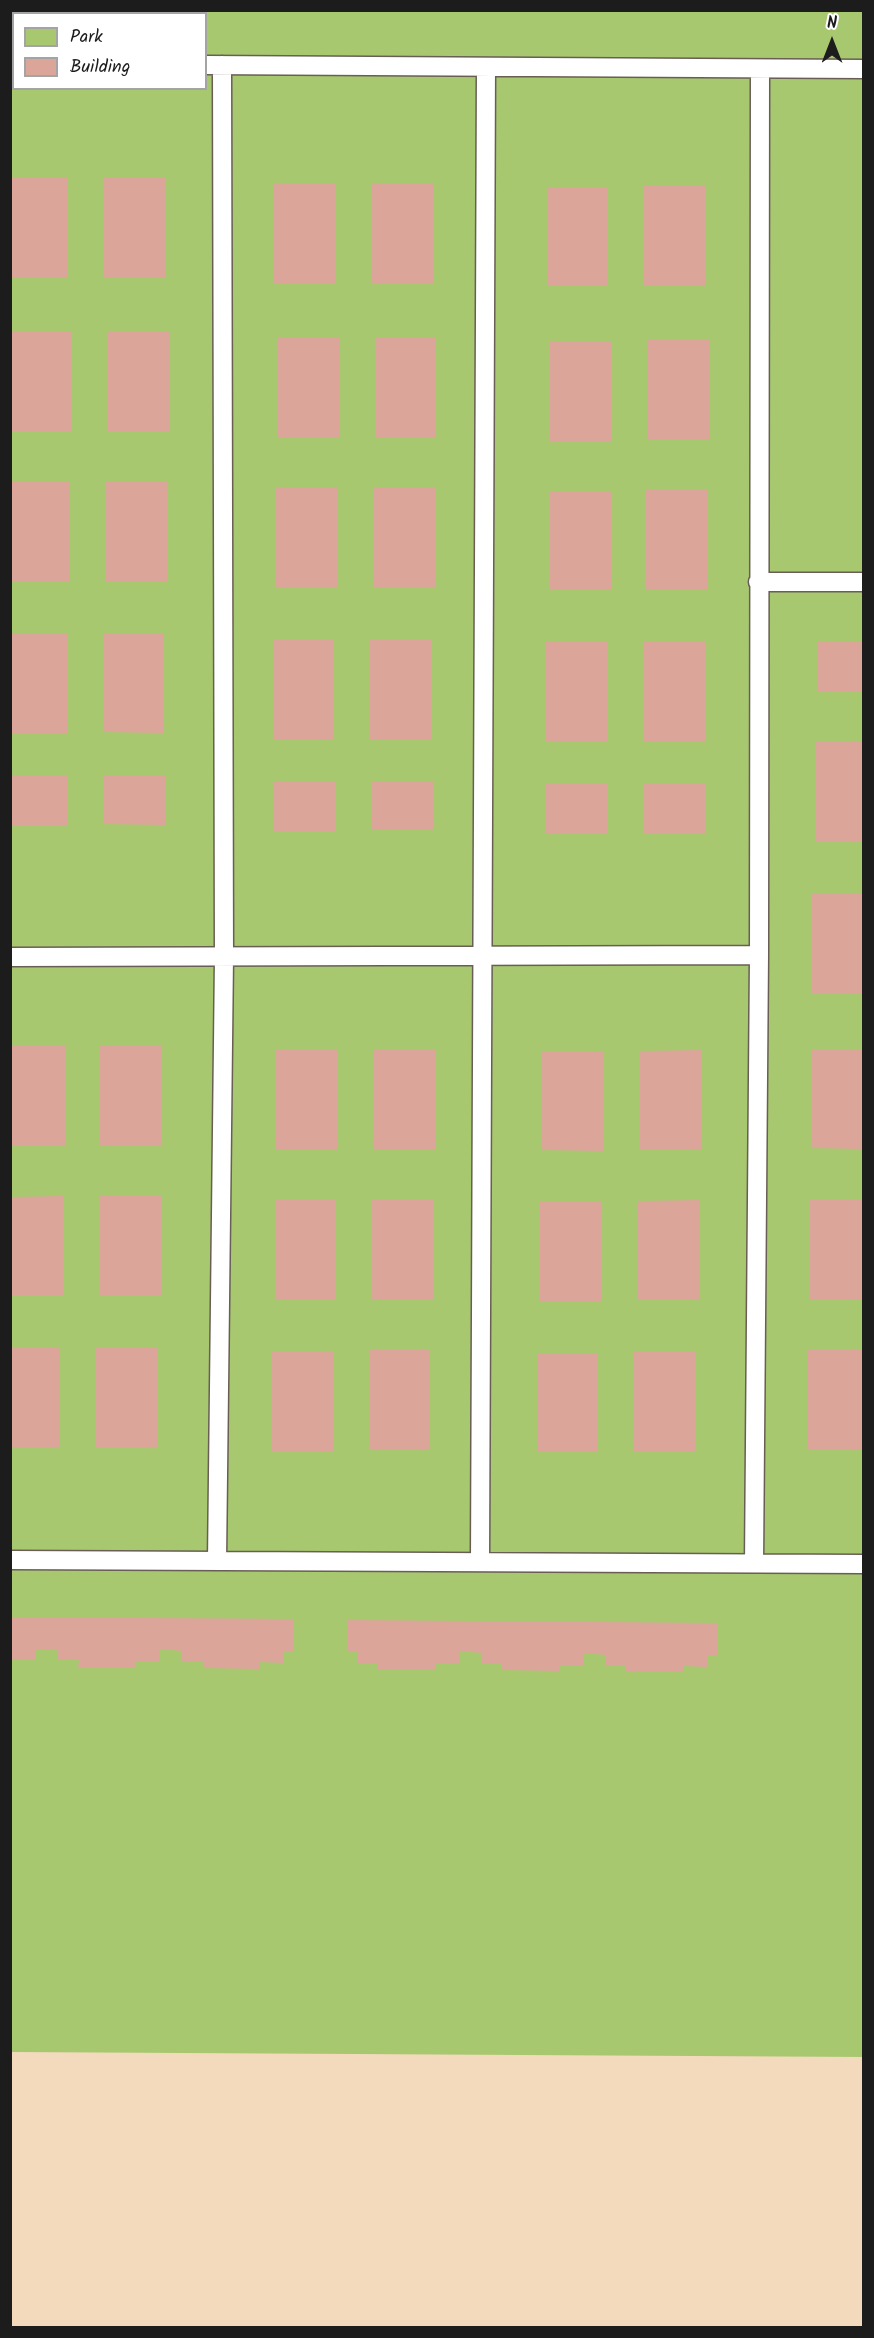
<!DOCTYPE html>
<html>
<head>
<meta charset="utf-8">
<style>
  body { margin:0 }
  #map { position:relative; width:874px; height:2338px; overflow:hidden; background:#f4dabd; font-family:Kalam,sans-serif }
  canvas { display:block }
  .frame { position:absolute; inset:0; border:12px solid #1c1c1c; pointer-events:none }
  .legend { position:absolute; left:12px; top:12px; width:195px; height:78px; box-sizing:border-box; background:#fff; border:2px solid #a4a4a4; margin:0; padding:8px 10px; list-style:none; font-size:18px; color:#1c1c1c }
  .legend li { display:flex; align-items:center; gap:12px; height:30px }
  .legend b { width:30px; border:2px solid #a4a4a4 }
  .north { position:absolute; left:802px; top:12px; width:60px; height:60px; -webkit-text-stroke:4px #fff; paint-order:stroke; rotate:0deg; font-size:16px; font-weight:700; line-height:24px; text-align:center; color:#1c1c1c }
  .north::after { content:''; display:block; margin:auto; width:21px; height:27px; background:#1c1c1c; clip-path:polygon(50% 0,100% 100%,50% 72%,0 100%) }
</style>
</head>
<body>
<div id="map">
<canvas width="874" height="2338"></canvas>
<div class="frame"></div>
<ul class="legend">
<li><b style="height:16px;background:#a8c870"></b>Park</li>
<li><b style="height:16px;background:#dba59a"></b>Building</li>
</ul>
<div class="north">N</div>
</div>
<script>
const ctx = document.querySelector('canvas').getContext('2d');
ctx.lineJoin = 'round';
function fillPath(path, color) {
  ctx.fillStyle = color;
  ctx.fill(path, 'evenodd');
}
function poly(rows) {
  const path = new Path2D();
  for (const r of rows) {
    path.moveTo(r[0], r[1]);
    for (let i = 2; i < r.length; i += 2) path.lineTo(r[i], r[i + 1]);
  }
  return path;
}
function strokePath(path, color, width, dash) {
  ctx.strokeStyle = color;
  ctx.lineWidth = width;
  ctx.lineCap = dash ? 'butt' : 'round';
  ctx.setLineDash(dash || []);
  ctx.stroke(path);
}
const green = poly([
  [11,11,863,11,863,2057,11,2052],
  [14,14,206,14,206,88,14,88]
]);
const building = poly([
  [166,177,166,277,104,277,104,178],
  [10,178,68,178,68,278,10,277],
  [371,183,433,183,433,283,371,283],
  [274,184,336,184,336,283,274,283],
  [644,186,706,186,706,286,644,285],
  [547,187,608,187,608,286,547,286],
  [169,331,169,432,107,431,107,332],
  [10,332,71,332,71,432,10,432],
  [277,338,339,338,339,438,277,438],
  [375,338,436,338,436,437,375,437],
  [648,340,709,340,709,440,648,439],
  [550,341,612,341,612,441,550,441],
  [10,482,70,482,70,582,10,582],
  [106,482,168,482,168,581,106,581],
  [435,487,435,587,374,587,374,488],
  [276,488,338,488,338,588,276,588],
  [646,490,708,490,708,590,646,590],
  [549,491,611,491,611,590,549,590],
  [103,633,164,633,164,733,103,732],
  [10,634,67,634,67,734,10,734],
  [334,639,334,740,273,739,273,640],
  [370,639,432,639,432,739,370,739],
  [545,642,607,642,607,742,545,742],
  [643,642,705,642,705,741,643,741],
  [817,642,864,642,864,692,817,692],
  [816,742,864,742,864,842,816,842],
  [68,775,67,825,10,825,10,776],
  [103,775,165,775,165,825,103,824],
  [335,781,335,832,273,831,273,782],
  [371,781,433,781,433,830,371,830],
  [705,783,705,833,644,833,644,784],
  [546,784,608,784,608,834,546,834],
  [812,894,864,894,864,993,812,993],
  [10,1046,65,1046,65,1146,10,1146],
  [100,1046,162,1046,162,1145,100,1145],
  [373,1049,435,1049,435,1149,373,1149],
  [812,1049,864,1049,864,1149,811,1148],
  [276,1050,337,1050,337,1149,276,1149],
  [701,1050,701,1150,639,1150,639,1051],
  [541,1051,603,1051,603,1151,541,1150],
  [63,1196,63,1296,10,1296,10,1197],
  [99,1196,161,1196,161,1295,99,1295],
  [372,1199,434,1199,434,1299,372,1299],
  [810,1199,864,1199,864,1299,810,1299],
  [275,1200,336,1200,336,1299,275,1299],
  [700,1200,700,1300,638,1300,638,1201],
  [540,1201,602,1201,602,1301,540,1301],
  [96,1347,158,1347,158,1447,96,1447],
  [10,1348,60,1348,60,1447,10,1447],
  [369,1350,430,1350,430,1450,369,1450],
  [807,1350,864,1350,864,1450,807,1450],
  [271,1351,333,1351,333,1451,271,1451],
  [634,1352,696,1352,696,1451,634,1451],
  [537,1353,598,1353,598,1452,537,1452],
  [10,1617,294,1619,293,1651,284,1651,284,1663,260,1662,260,1669,203,1668,203,1661,182,1661,182,1651,172,1650,159,1650,159,1661,136,1661,136,1667,78,1667,79,1660,57,1660,57,1650,48,1649,35,1649,35,1660,10,1660],
  [347,1620,718,1623,717,1655,707,1655,707,1667,684,1666,684,1672,626,1672,626,1665,606,1665,606,1655,595,1654,583,1654,583,1665,560,1665,560,1671,502,1670,502,1664,481,1664,481,1653,471,1652,459,1652,459,1664,435,1664,435,1670,378,1669,378,1663,357,1663,357,1652,347,1652]
]);
const lane = poly([
  [10,61,14,61],
  [206,65,864,69],
  [758,582,864,582],
  [10,957,759,955],
  [10,1560,864,1564],
  [217,1561,224,957,222,65],
  [480,1562,486,67],
  [754,1563,759,955,760,69]
]);
fillPath(green, '#a8c870');
fillPath(building, '#dba59a');
strokePath(lane, '#685e54', 21);
strokePath(lane, '#fff', 18);
</script>
</body>
</html>
